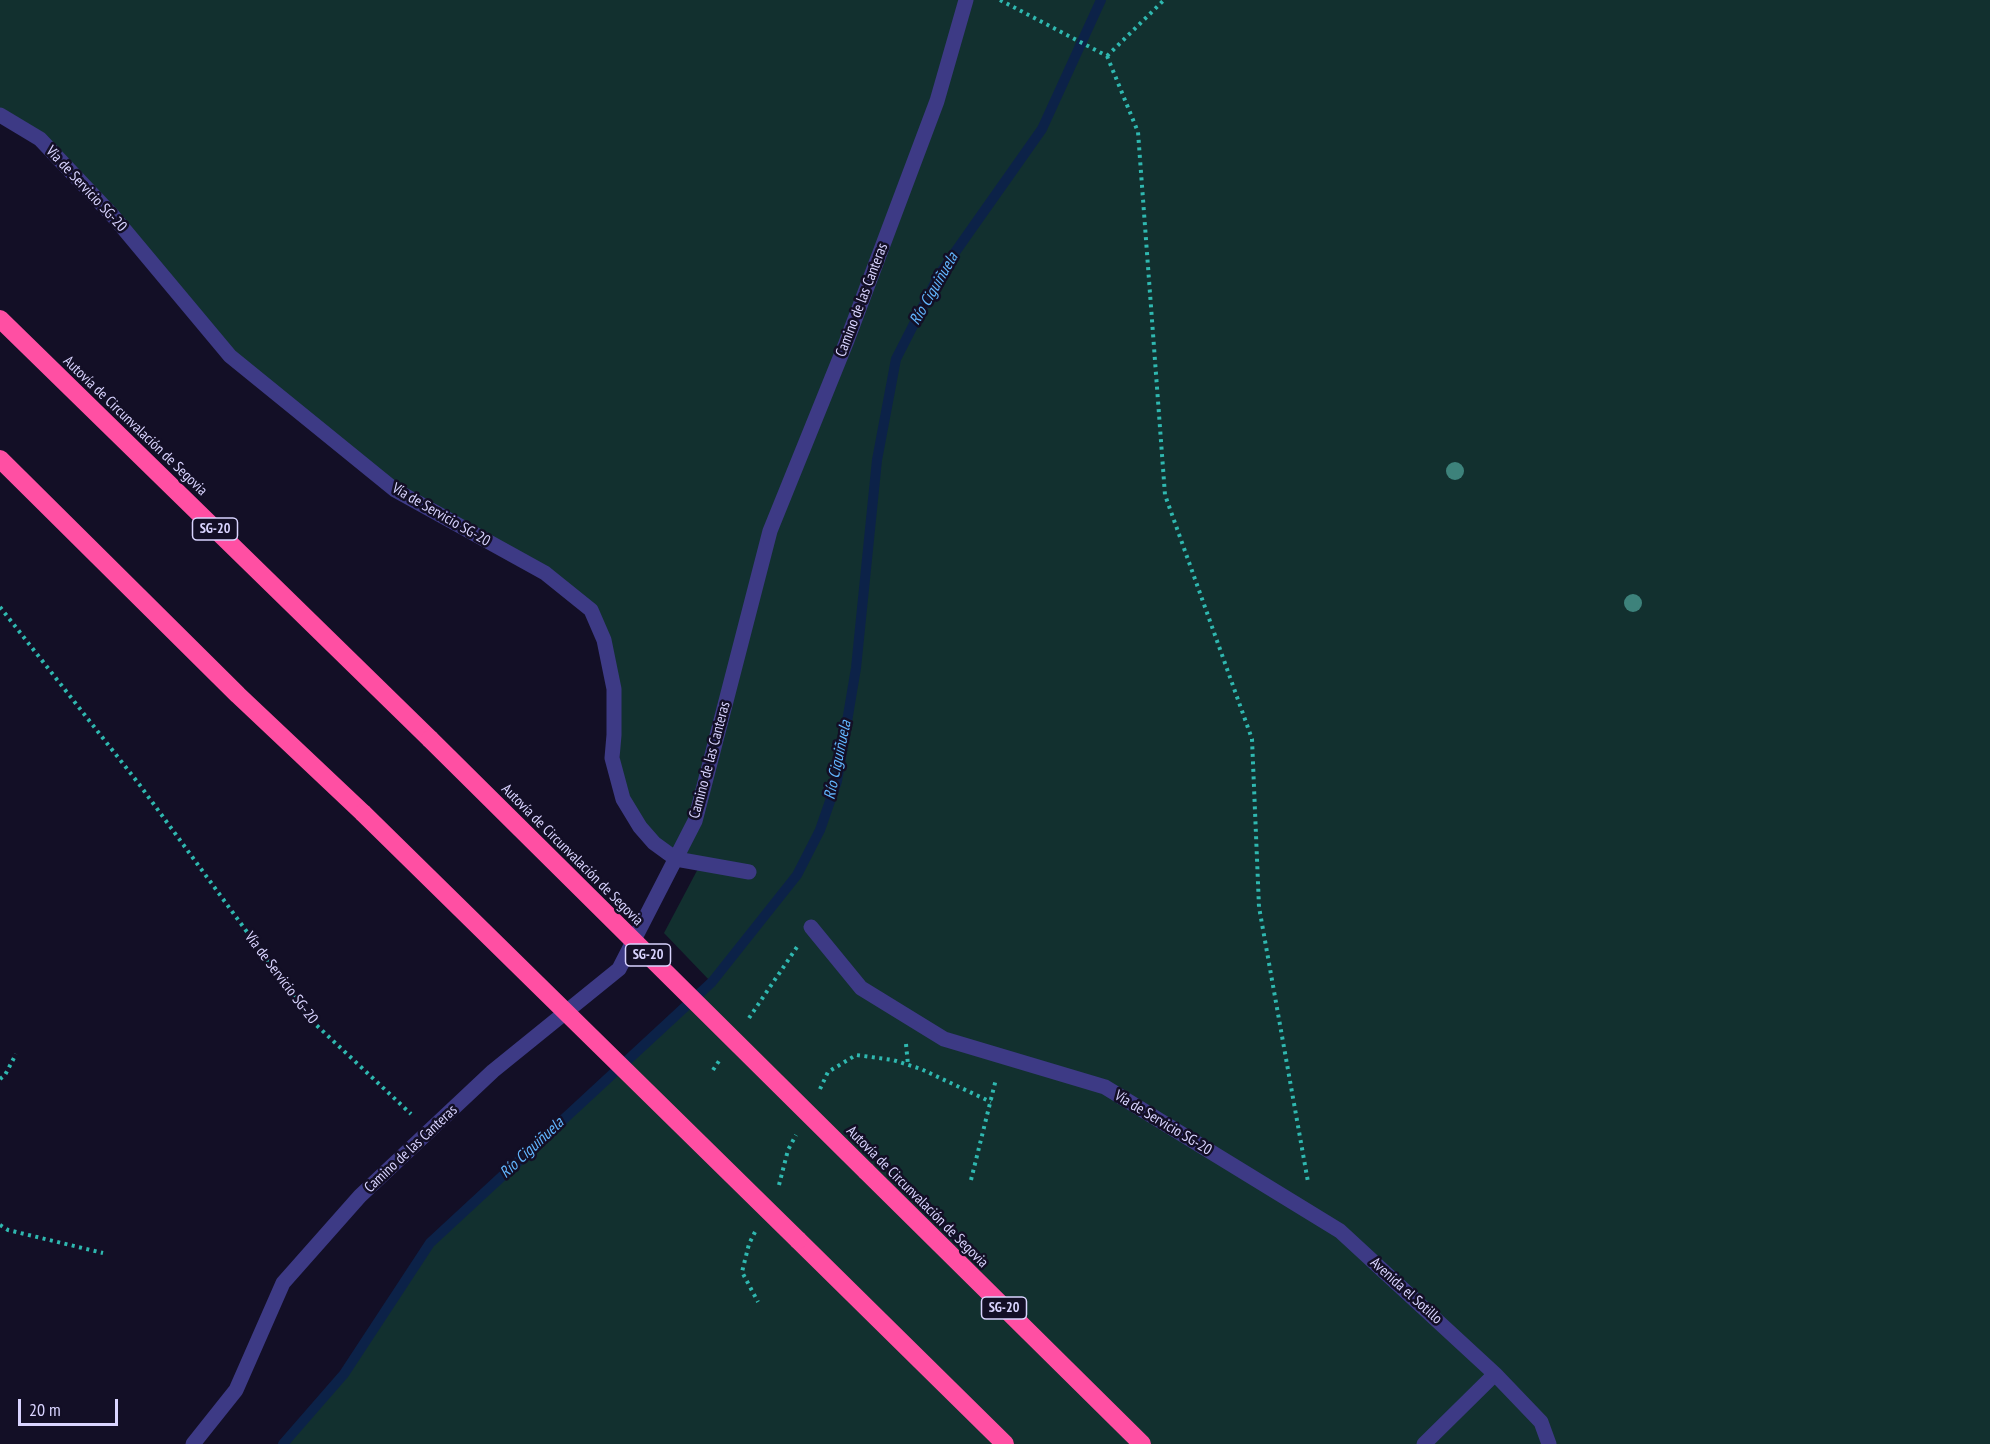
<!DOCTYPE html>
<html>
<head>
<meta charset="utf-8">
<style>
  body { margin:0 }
  #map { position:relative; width:1990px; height:1444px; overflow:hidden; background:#130f26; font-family:"PT Sans Narrow",sans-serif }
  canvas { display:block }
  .scale { position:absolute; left:18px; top:1399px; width:100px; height:27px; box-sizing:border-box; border:3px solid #d9d4ff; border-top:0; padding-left:8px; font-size:18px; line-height:21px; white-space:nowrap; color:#d9d4ff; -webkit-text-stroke:4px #130f26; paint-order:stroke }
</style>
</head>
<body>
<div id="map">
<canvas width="1990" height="1444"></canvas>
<div class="scale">20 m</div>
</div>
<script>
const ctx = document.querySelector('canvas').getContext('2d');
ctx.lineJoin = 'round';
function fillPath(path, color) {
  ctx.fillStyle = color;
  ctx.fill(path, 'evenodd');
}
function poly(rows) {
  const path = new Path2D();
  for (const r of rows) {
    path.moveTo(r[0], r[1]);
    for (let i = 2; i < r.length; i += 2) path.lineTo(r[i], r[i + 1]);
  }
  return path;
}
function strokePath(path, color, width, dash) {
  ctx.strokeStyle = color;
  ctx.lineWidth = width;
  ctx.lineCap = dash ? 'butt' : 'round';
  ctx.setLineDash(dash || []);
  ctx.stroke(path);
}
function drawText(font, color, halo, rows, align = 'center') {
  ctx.font = font + ' "PT Sans Narrow",sans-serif';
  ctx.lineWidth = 5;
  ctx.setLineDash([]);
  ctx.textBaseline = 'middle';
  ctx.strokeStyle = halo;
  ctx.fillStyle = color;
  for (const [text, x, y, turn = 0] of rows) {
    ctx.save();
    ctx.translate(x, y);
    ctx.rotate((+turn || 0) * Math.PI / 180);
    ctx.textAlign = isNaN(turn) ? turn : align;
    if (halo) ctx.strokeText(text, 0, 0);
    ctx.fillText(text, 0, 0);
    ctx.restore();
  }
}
const green = poly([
  [0,0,1990,0,1990,1444,283,1444,344,1374,430,1243,711,982,664,933,701,863,676,859,623,799,614,689,591,610,545,573,395,490,230,356,40,139,0,115]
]);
const stream = poly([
  [283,1444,344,1374,430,1243,712,982,797,875,820,830,837,781,856,668,877,460,896,359,939,275,1042,129,1101,0]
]);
const path = poly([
  [1000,0,1107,56],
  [1107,56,1138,132,1165,495,1252,739,1259,907,1308,1182],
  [1107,56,1164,0],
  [0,607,139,784,312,1021,411,1114],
  [749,1018,797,947],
  [906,1044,908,1065],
  [713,1070,719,1061],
  [0,1079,5,1075,16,1054],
  [820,1089,828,1072,856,1055,893,1060,921,1069,991,1102],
  [971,1180,996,1079],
  [779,1185,788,1150,796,1135],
  [0,1225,8,1230,103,1253],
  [755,1232,749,1244,742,1272,758,1302]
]);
const minor = poly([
  [0,115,40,139,113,216,230,356,395,490,545,573,591,610,604,640,614,689,614,735,612,758,623,799,640,827,654,843,676,859,749,872],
  [811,927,861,988,944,1039,1105,1087,1340,1231,1495,1374,1541,1422,1549,1444],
  [193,1444,236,1390,283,1283,360,1196,493,1071,619,969,695,821,770,531,846,343,937,101,966,0],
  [1424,1444,1495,1374]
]);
const highway = poly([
  [0,319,430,739],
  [0,459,238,695,363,813],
  [866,1171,1142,1444],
  [798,1240,1005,1444]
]);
const highwayBridge = poly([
  [430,739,866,1171],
  [363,813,798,1240]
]);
const trees = [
  [1455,471],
  [1633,603]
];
const shields = [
  [215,529,45],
  [648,955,45],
  [1004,1308,45]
];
const shieldNames = [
  ["SG-20",215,529],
  ["SG-20",648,955],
  ["SG-20",1004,1308]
];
const streetNames = [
  ["Vía de Servicio SG-20",86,189,47],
  ["Camino de las Canteras",862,300,-69],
  ["Autovía de Circunvalación de Segovia",135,426,44],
  ["Vía de Servicio SG-20",441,515,30],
  ["Camino de las Canteras",710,760,-75],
  ["Autovía de Circunvalación de Segovia",572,855,45],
  ["Vía de Servicio SG-20",281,978,53],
  ["Vía de Servicio SG-20",1163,1123,31],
  ["Camino de las Canteras",411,1149,-43],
  ["Autovía de Circunvalación de Segovia",917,1197,45],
  ["Avenida el Sotillo",1406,1291,42]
];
const waterNames = [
  ["Río Ciguiñuela",934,289,-60],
  ["Río Ciguiñuela",838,760,-78],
  ["Río Ciguiñuela",532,1148,-43]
];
fillPath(green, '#12302f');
strokePath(stream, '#0c2248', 10);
strokePath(path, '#2fb8b0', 4, [3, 4.5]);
strokePath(minor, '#3d3a85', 15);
strokePath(highway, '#ff4fa3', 18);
strokePath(highwayBridge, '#ff4fa3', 18);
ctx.fillStyle = '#3d827b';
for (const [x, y] of trees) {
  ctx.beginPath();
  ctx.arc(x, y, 9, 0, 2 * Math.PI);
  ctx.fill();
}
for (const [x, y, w] of shields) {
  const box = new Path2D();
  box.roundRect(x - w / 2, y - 11, w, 22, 4.5);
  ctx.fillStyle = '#130f26';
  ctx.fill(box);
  strokePath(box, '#d9d4ff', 1.5);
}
drawText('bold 14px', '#d9d4ff', null, shieldNames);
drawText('15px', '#d9d4ff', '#130f26', streetNames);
drawText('italic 16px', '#62b6ff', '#130f26', waterNames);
</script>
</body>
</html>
